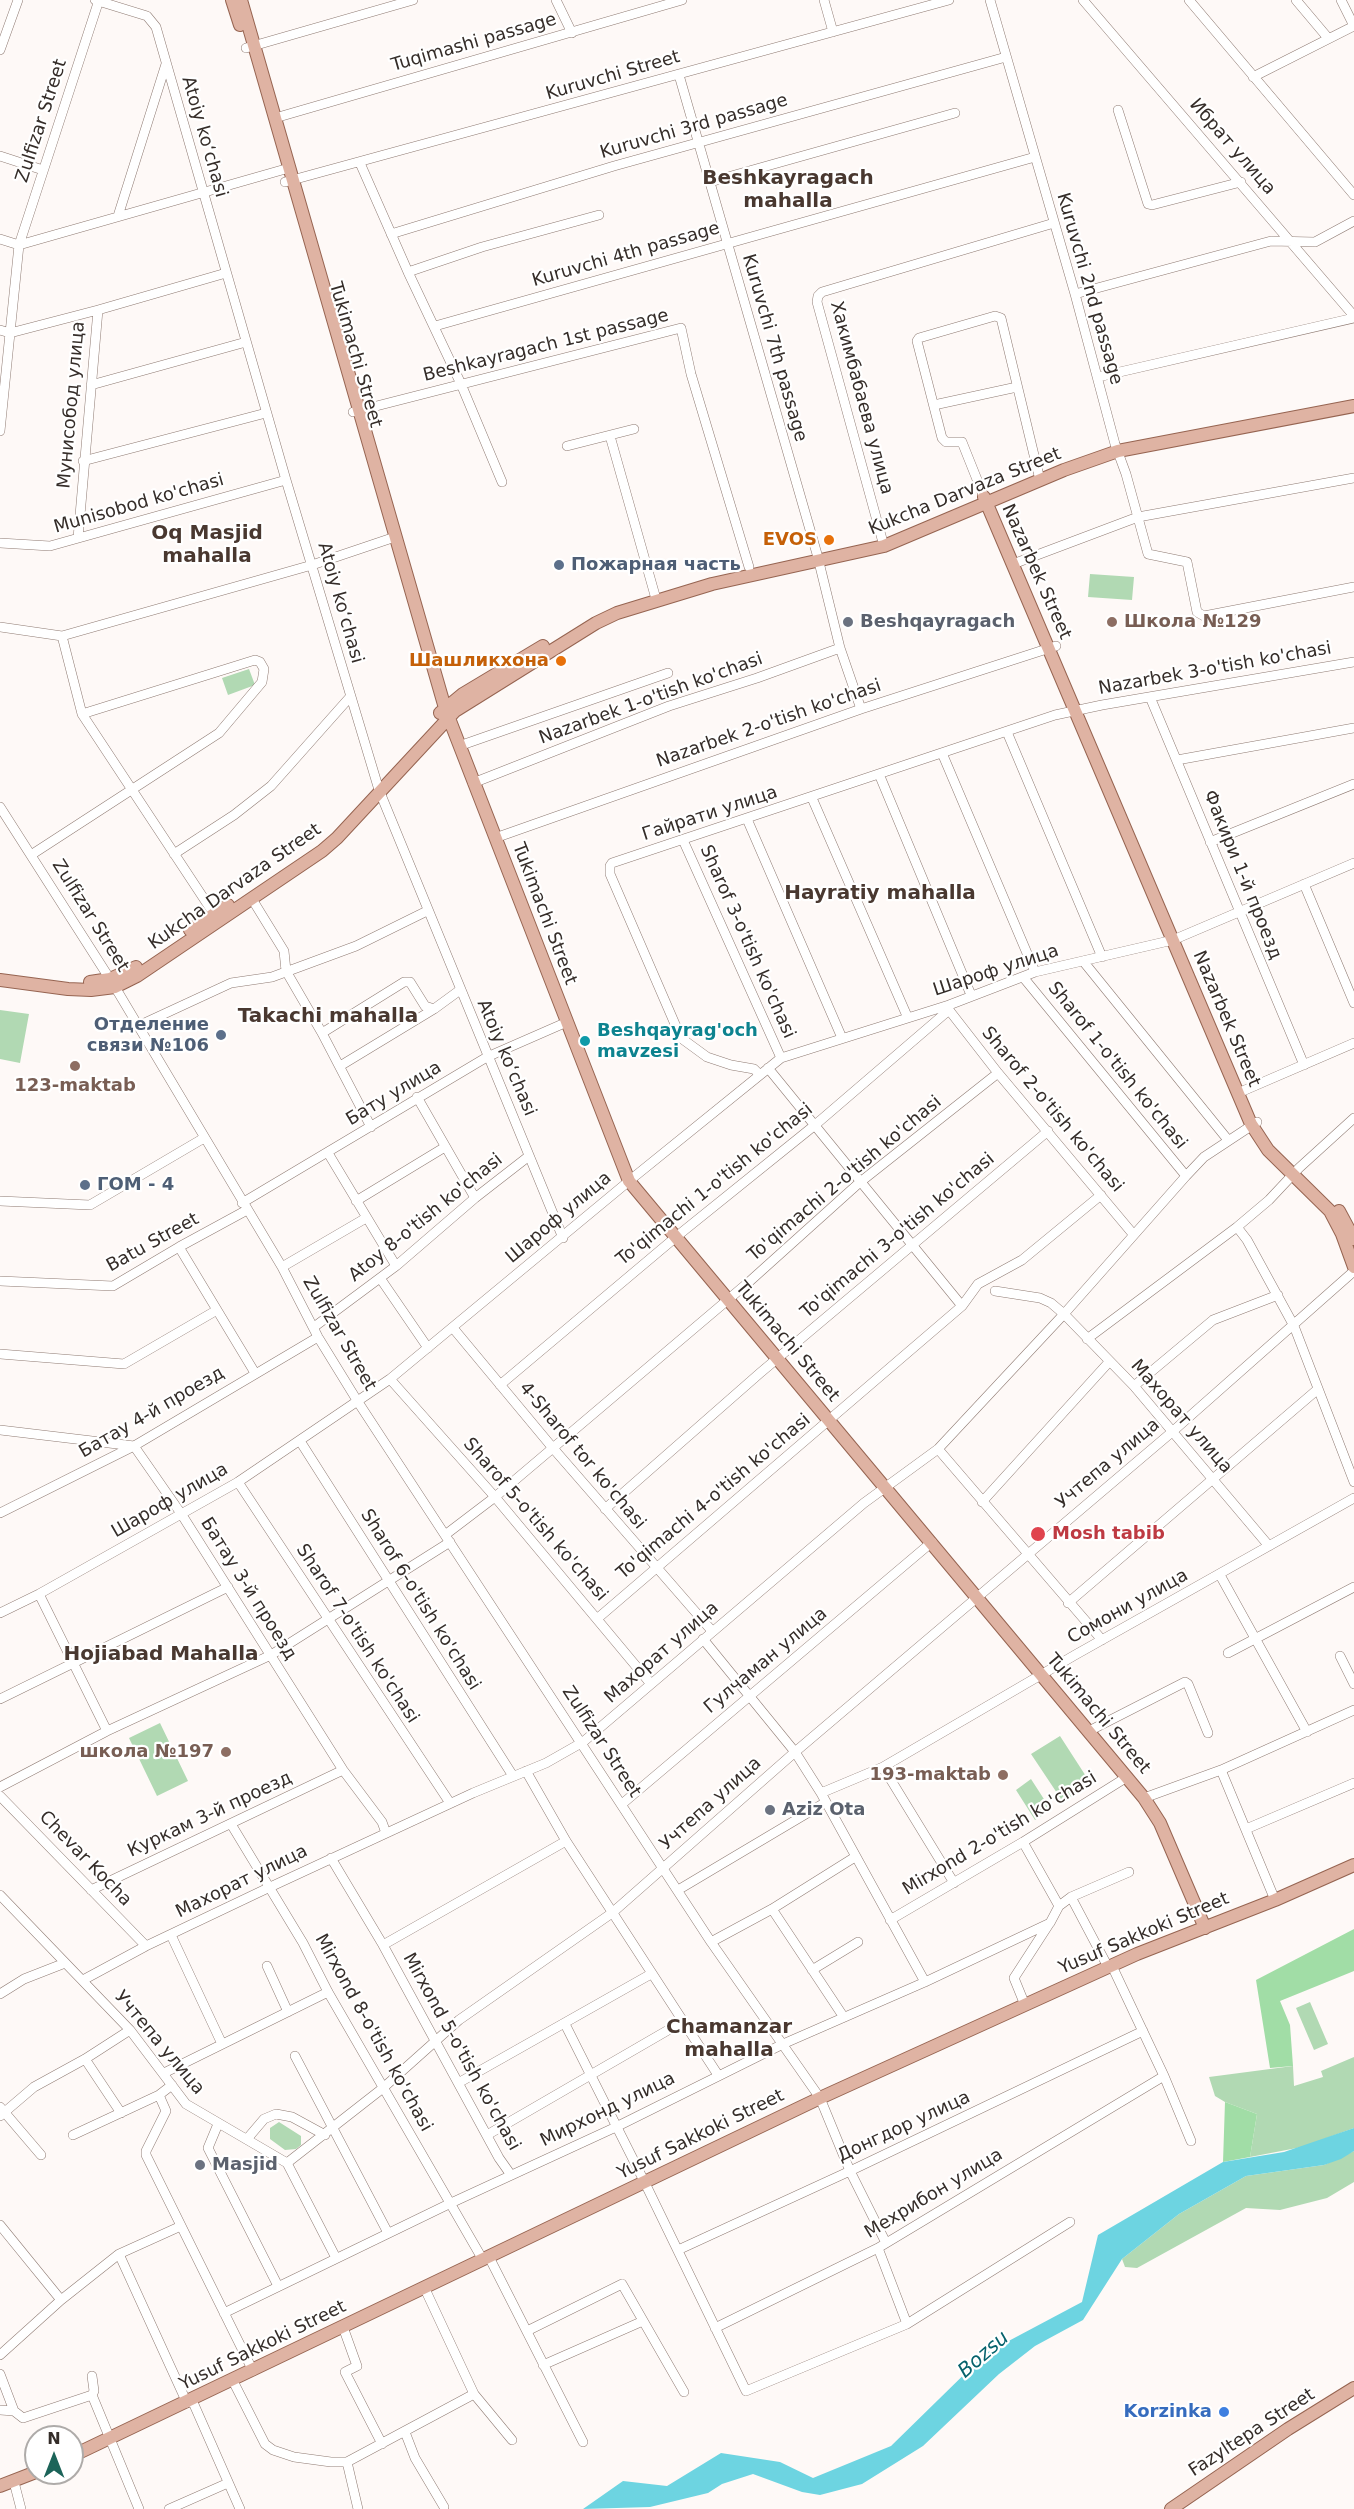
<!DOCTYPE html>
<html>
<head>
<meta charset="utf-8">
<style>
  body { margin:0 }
  #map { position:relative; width:1354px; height:2509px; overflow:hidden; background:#fef9f7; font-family:"DejaVu Sans",sans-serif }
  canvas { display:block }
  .north { position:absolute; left:24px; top:2425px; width:60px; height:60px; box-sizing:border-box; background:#fff; border:2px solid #aeaba9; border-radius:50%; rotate:0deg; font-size:16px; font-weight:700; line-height:24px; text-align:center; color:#352d29 }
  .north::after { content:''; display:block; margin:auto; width:21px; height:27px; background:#1c6459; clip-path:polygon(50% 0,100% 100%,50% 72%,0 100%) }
</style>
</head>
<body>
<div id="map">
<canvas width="1354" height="2509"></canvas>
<div class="north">N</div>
</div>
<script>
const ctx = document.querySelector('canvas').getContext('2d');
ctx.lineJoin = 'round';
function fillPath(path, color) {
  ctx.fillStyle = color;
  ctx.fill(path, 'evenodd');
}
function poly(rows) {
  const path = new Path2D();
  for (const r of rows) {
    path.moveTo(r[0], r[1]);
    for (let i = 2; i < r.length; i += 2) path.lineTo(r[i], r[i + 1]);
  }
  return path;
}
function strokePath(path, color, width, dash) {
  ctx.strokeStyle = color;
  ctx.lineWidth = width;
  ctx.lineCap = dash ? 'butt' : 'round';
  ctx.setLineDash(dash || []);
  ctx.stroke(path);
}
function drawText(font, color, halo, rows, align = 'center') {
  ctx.font = font + ' "DejaVu Sans",sans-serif';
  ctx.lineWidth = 4.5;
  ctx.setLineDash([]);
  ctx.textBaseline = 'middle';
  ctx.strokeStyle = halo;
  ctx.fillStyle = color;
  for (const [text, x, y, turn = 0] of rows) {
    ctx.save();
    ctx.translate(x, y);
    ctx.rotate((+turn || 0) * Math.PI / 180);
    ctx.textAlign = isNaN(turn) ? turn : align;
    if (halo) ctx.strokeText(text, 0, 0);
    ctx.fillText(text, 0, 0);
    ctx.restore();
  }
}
const green = poly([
  [1090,574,1134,577,1132,600,1088,597],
  [249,669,255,685,228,695,222,678],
  [0,1010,29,1014,20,1063,0,1059],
  [160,1723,188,1781,157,1796,129,1738],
  [1060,1736,1091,1784,1063,1802,1031,1754],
  [1031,1779,1051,1810,1035,1820,1016,1790],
  [1310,2002,1328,2044,1314,2050,1296,2008],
  [1354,2057,1354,2128,1302,2147,1250,2157,1257,2114,1225,2102,1215,2096,1209,2077,1293,2066,1294,2086,1323,2077,1321,2071],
  [279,2122,301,2136,301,2145,296,2149,285,2150,270,2139,270,2128],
  [1354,2151,1354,2182,1327,2198,1280,2210,1246,2208,1137,2268,1125,2267,1122,2259,1179,2214,1246,2176,1324,2165]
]);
const forest = poly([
  [1354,1929,1354,1971,1280,2001,1290,2025,1293,2066,1270,2068,1256,1980],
  [1225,2102,1257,2114,1250,2157,1223,2162]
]);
const water = poly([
  [1354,2128,1354,2151,1341,2159,1324,2165,1246,2176,1179,2214,1122,2259,1083,2320,1035,2346,999,2374,923,2446,862,2484,820,2495,802,2492,753,2474,722,2484,708,2493,650,2507,583,2509,623,2481,667,2486,721,2453,780,2462,813,2478,891,2446,986,2353,1082,2302,1098,2235,1223,2162,1284,2152]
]);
const minor = poly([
  [95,0,147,16,156,27,286,480,379,790,563,1238],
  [556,0,572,33],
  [824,0,833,32],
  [990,0,1075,294,1115,444,1126,474,1148,554,1187,562,1197,612,1204,616,1354,587],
  [1083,0,1354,316],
  [1189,0,1354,195],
  [1296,0,1328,38],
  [1341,0,1354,26],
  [246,48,413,0],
  [0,50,18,0],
  [679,75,817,554,840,648,861,709],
  [1253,77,1354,26],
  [1118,110,1148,204,1152,205,1241,182],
  [275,118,682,0],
  [0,156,43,170],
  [360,163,408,272,461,384,502,482],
  [285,182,949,0],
  [710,182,955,113],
  [118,216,166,64],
  [391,234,614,166,1006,57],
  [0,239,19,245,289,168],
  [408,272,482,247,599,215],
  [1075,294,1271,241,1315,242,1354,221],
  [435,326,1035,157],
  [0,330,10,333,98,310,226,273],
  [1098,377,1354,318],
  [91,385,246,342],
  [934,405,1017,387],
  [353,412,681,328,691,374,749,567],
  [0,431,19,245,99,0],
  [610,436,656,599],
  [567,446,634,429],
  [83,461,266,413],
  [984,497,962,442,946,442,942,438,917,341,919,338,995,316,1001,318,1040,480],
  [78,538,98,310],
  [882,539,817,302,818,296,822,292,1054,223],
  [0,543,50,546,286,480],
  [1013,564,1138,517,1354,478],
  [0,627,62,636,312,565,395,537],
  [62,636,82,714,214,914],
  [1150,697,1304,1065],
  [1007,732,1102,957],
  [459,746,668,673],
  [942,753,1035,972],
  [1177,760,1354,728],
  [879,774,971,995],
  [473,783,669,706,757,678,840,648],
  [812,798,907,1016],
  [0,807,115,987,282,1267,318,1337,358,1402,711,1942,820,2098,850,2171,886,2243],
  [747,819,842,1038],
  [495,838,861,709,1056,646],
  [683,840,781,1058],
  [1210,842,1354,784],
  [174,854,234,815,271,786,350,697],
  [31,855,219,733,262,682,264,669,260,662,255,660,82,714],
  [1304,884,1354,1003],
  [252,899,284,951,286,971,322,1033,371,1127],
  [1083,961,1228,1140],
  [1023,977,1186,1176],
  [949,1006,949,1010,998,1073,1133,1234],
  [138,1026,231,983,272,977,356,946,427,911],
  [322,1033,404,982,410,982,425,1006,434,1009],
  [340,1066,434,1009,460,990],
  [768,1068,962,1306],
  [760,1075,754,1069,731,1065,707,1057,681,1038,610,874,610,866,612,863,1055,715,1102,705,1354,662],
  [1238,1093,1354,1043],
  [417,1097,475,1198],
  [328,1153,396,1266],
  [0,1201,90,1205,204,1138],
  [356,1201,445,1147],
  [242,1203,487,1057,567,1022],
  [1237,1227,1247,1240,1294,1326,1354,1482],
  [179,1247,255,1373],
  [282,1267,366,1218],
  [380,1278,428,1348],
  [0,1281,113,1286,179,1247,247,1210],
  [995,1291,1040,1298,1051,1303,1064,1314,1134,1386,1269,1546],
  [314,1327,396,1266,475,1198,529,1156],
  [453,1328,552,1447,712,1631],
  [1087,1339,1237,1227,1269,1200,1299,1168,1354,1118],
  [0,1354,124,1364,217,1310],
  [390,1379,495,1497,651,1684],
  [500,1385,676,1237,815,1125,949,1010],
  [1134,1386,1213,1320,1278,1295],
  [0,1430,134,1446,182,1515,343,1770,382,1822,386,1833],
  [300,1441,513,1776],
  [938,1449,1102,1640],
  [238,1482,450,1803],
  [982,1502,1109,1362],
  [605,1509,760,1373,1048,1131],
  [0,1513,134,1446,318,1337],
  [445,1535,495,1497,750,1281,859,1183,998,1073],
  [1220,1575,1307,1732],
  [39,1594,107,1731],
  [1068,1603,1318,1389],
  [0,1613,39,1594,238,1482,390,1379,629,1181,781,1058,949,1005,1035,972,1173,940,1354,863],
  [598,1618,962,1306,978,1284,1022,1260,1101,1195],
  [703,1639,795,1752,821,1793,925,1982],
  [1228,1653,1354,1587],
  [1340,1656,1354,1684],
  [0,1699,228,1587],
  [1089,1731,1185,1682,1188,1684,1208,1733],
  [883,1767,954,1883],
  [1221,1770,1275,1900],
  [526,1771,566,1841,718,2075],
  [0,1787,107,1731,271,1655,450,1542],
  [821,1793,883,1767,1075,1655,1354,1498],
  [0,1796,146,1946],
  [1144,1798,1221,1770,1354,1710],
  [622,1804,932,1542],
  [231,1824,303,1943,328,1992,483,2260],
  [1246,1829,1354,1783],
  [1023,1842,1059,1906],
  [331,1858,383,1945,499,2158,511,2175],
  [91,1890,343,1770],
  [678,1890,826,1802],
  [0,1895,130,2030,186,2104,287,2163],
  [1071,1897,1108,1967],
  [772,1909,843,2016],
  [890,1920,1023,1842,1127,1777],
  [171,1935,222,2044],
  [711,1942,772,1909,855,1857],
  [383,1945,566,1841],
  [267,1966,288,2012],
  [1112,1966,1164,2076,1191,2141],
  [812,1970,858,1942],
  [83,1980,146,1946,268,1888,473,1793,546,1763,583,1742,864,1503,938,1449,1064,1314,1186,1176,1204,1157,1257,1122],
  [0,1994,24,1979,65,1963],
  [1025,2005,1014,1978,1049,1924],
  [565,2024,645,2183,746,2391,907,2324,1070,2222],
  [295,2056,388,2233],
  [85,2059,121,2113],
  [164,2073,328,1992],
  [460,2082,651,1974],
  [159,2095,166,2111,146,2151,146,2155,253,2371],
  [0,2107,41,2155],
  [0,2116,34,2087,85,2059,130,2030],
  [218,2124,208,2148,278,2286],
  [73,2135,159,2095,172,2085],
  [487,2135,682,2022],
  [247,2139,264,2119,276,2114,292,2117,325,2135],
  [287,2163,383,2088,459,2020,612,1913,795,1752,1172,1432,1354,1271],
  [287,2163,336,2258],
  [0,2225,61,2300],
  [878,2248,907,2324],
  [678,2250,850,2171,1143,2031],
  [119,2254,187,2403],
  [489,2257,583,2442],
  [425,2289,474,2394,512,2440],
  [224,2313,451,2203,616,2127,783,2044,925,1982,1050,1923,1059,1906,1071,1897,1129,1872],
  [343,2327,357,2366,345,2372,382,2444],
  [715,2328,878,2248,1164,2076],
  [527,2331,622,2284,684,2392],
  [0,2355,61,2300,119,2254,181,2226],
  [543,2365,643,2321],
  [0,2374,14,2411],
  [92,2376,94,2391,92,2395,139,2509],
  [233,2381,265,2444,273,2450,294,2457,331,2462,347,2462,474,2394],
  [192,2400,240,2509],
  [0,2410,14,2411,23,2418,92,2395],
  [405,2432,415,2458,444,2507],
  [347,2462,358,2509],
  [14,2482,21,2509],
  [169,2509,228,2483]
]);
const major = poly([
  [232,0,240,25],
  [241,0,445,708,629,1181,1144,1798,1160,1823,1205,1928],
  [984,497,1251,1124,1268,1150,1330,1211,1342,1234,1354,1267],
  [440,713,463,694,543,646],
  [190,930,228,905],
  [0,980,68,989,91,990,115,987,137,976,322,851,337,838,455,711,596,623,617,613,712,584,884,546,1064,470,1118,451,1354,406],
  [90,982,110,979,136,967],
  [1339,1211,1354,1239],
  [72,2456,820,2098,1137,1954,1275,1900,1354,1865],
  [0,2486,36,2472],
  [1171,2509,1288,2429,1354,2388]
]);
const markers = [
  [829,540,6,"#e8710a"],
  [559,565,6,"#5c6f8a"],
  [848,622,6,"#6b7280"],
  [1112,622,6,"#8d6e63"],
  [561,661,6,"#e8710a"],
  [221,1035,6,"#5c6f8a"],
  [585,1041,6,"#0f9aa8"],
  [75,1066,6,"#8d6e63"],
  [85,1185,6,"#5c6f8a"],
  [1038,1534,8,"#e0444e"],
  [226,1752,6,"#8d6e63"],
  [1003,1775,6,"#8d6e63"],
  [770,1810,6,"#6b7280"],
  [200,2165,6,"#6b7280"],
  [1224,2412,6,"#3f7fe0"]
];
const streetNames = [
  ["Tuqimashi passage",474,43,-16],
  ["Kuruvchi Street",613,76,-16],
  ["Zulfizar Street",42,121,-72],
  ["Kuruvchi 3rd passage",694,127,-16],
  ["Atoiy koʻchasi",204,137,74],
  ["Ибрат улица",1232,147,49],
  ["Kuruvchi 4th passage",626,255,-16],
  ["Kuruvchi 2nd passage",1089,289,74],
  ["Beshkayragach 1st passage",546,346,-14],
  ["Kuruvchi 7th passage",774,348,74],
  ["Tukimachi Street",355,355,74],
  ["Хакимбабаева улица",861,398,75],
  ["Мунисобод улица",72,405,-85],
  ["Kukcha Darvaza Street",965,492,-22],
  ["Munisobod ko'chasi",139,504,-16],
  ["Nazarbek Street",1036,572,66],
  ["Atoiy koʻchasi",340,603,74],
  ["Nazarbek 3-o'tish ko'chasi",1215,669,-10],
  ["Nazarbek 1-o'tish ko'chasi",651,699,-20],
  ["Nazarbek 2-o'tish ko'chasi",769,724,-19],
  ["Гайрати улица",710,814,-18],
  ["Факири 1-й проезд",1242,875,68],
  ["Kukcha Darvaza Street",235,887,-35],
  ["Tukimachi Street",544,914,69],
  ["Zulfizar Street",90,916,58],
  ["Sharof 3-o'tish ko'chasi",747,942,66],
  ["Шароф улица",996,971,-18],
  ["Nazarbek Street",1226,1019,67],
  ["Atoiy koʻchasi",506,1058,67],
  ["Sharof 1-o'tish ko'chasi",1117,1066,51],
  ["Бату улица",394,1094,-31],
  ["Sharof 2-o'tish ko'chasi",1052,1110,50],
  ["To'qimachi 2-o'tish ko'chasi",845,1179,-40],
  ["To'qimachi 1-o'tish ko'chasi",715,1185,-39],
  ["Atoy 8-o'tish ko'chasi",426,1218,-39],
  ["Шароф улица",559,1218,-40],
  ["To'qimachi 3-o'tish ko'chasi",898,1236,-40],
  ["Batu Street",153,1243,-29],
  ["Zulfizar Street",339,1334,60],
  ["Tukimachi Street",787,1342,50],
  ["Батау 4-й проезд",152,1413,-30],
  ["Махорат улица",1181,1417,49],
  ["4-Sharof tor ko'chasi",582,1456,50],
  ["Учтепа улица",1108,1464,-40],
  ["To'qimachi 4-o'tish ko'chasi",714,1497,-40],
  ["Шароф улица",170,1501,-30],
  ["Sharof 5-o'tish ko'chasi",535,1520,49],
  ["Батау 3-й проезд",248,1589,58],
  ["Sharof 6-o'tish ko'chasi",420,1600,58],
  ["Сомони улица",1128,1607,-29],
  ["Sharof 7-o'tish ko'chasi",357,1634,57],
  ["Махорат улица",662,1653,-41],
  ["Гулчаман улица",766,1661,-40],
  ["Tukimachi Street",1098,1714,50],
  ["Zulfizar Street",601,1742,57],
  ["Учтепа улица",711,1804,-42],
  ["Куркам 3-й проезд",210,1815,-25],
  ["Mirxond 2-o'tish ko'chasi",1000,1834,-31],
  ["Chevar Kocha",85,1859,46],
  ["Махорат улица",242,1882,-26],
  ["Yusuf Sakkoki Street",1144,1934,-23],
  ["Mirxond 8-o'tish ko'chasi",373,2033,61],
  ["Учтепа улица",159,2043,50],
  ["Mirxond 5-o'tish ko'chasi",461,2052,61],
  ["Мирхонд улица",608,2110,-26],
  ["Донгдор улица",904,2127,-25],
  ["Yusuf Sakkoki Street",701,2135,-26],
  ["Мехрибон улица",934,2194,-31],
  ["Yusuf Sakkoki Street",263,2346,-26],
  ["Fazyltepa Street",1252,2433,-33]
];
const foodNames = [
  ["EVOS",817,540],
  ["Шашликхона",549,661]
];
const serviceNames = [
  ["Пожарная часть",571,565],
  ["Отделение",209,1025,"right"],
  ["связи №106",209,1046,"right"],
  ["ГОМ - 4",97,1185]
];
const worshipNames = [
  ["Beshqayragach",860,622],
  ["Aziz Ota",782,1810],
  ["Masjid",212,2165]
];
const educationNames = [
  ["Школа №129",1124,622,"left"],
  ["123-maktab",75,1086,"center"],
  ["школа №197",214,1752],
  ["193-maktab",991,1775]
];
const cultureNames = [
  ["Beshqayrag'och",597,1031],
  ["mavzesi",597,1052]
];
const healthNames = [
  ["Mosh tabib",1052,1534]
];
const shopNames = [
  ["Korzinka",1212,2412]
];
const neighbourhoodNames = [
  ["Beshkayragach",788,179],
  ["mahalla",788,202],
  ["Оq Masjid",207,534],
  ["mahalla",207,557],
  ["Hayratiy mahalla",880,894],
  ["Takachi mahalla",328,1017],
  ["Hojiabad Mahalla",161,1655],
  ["Chamanzar",729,2028],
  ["mahalla",729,2051]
];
const waterNames = [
  ["Bozsu",984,2355,-41]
];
fillPath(green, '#b1d9b3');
fillPath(forest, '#a1dda6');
fillPath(water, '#6dd4e1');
strokePath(minor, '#8f7b73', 10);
strokePath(major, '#966451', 14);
strokePath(minor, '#fff', 9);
strokePath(major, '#dfb3a3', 12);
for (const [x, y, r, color] of markers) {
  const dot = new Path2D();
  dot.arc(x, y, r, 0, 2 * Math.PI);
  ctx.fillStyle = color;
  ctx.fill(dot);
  strokePath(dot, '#fff', 2);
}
drawText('18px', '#352d29', '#fff', streetNames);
drawText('bold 18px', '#c56008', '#fff', foodNames, 'right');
drawText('bold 18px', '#4e5e75', '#fff', serviceNames, 'left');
drawText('bold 18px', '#5b616d', '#fff', worshipNames, 'left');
drawText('bold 18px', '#785e54', '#fff', educationNames, 'right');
drawText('bold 18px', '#0d838f', '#fff', cultureNames, 'left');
drawText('bold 18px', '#be3a42', '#fff', healthNames, 'left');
drawText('bold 18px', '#366cbe', '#fff', shopNames, 'right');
drawText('bold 20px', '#493830', '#fff', neighbourhoodNames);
drawText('italic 20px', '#05626c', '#fff', waterNames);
</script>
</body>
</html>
